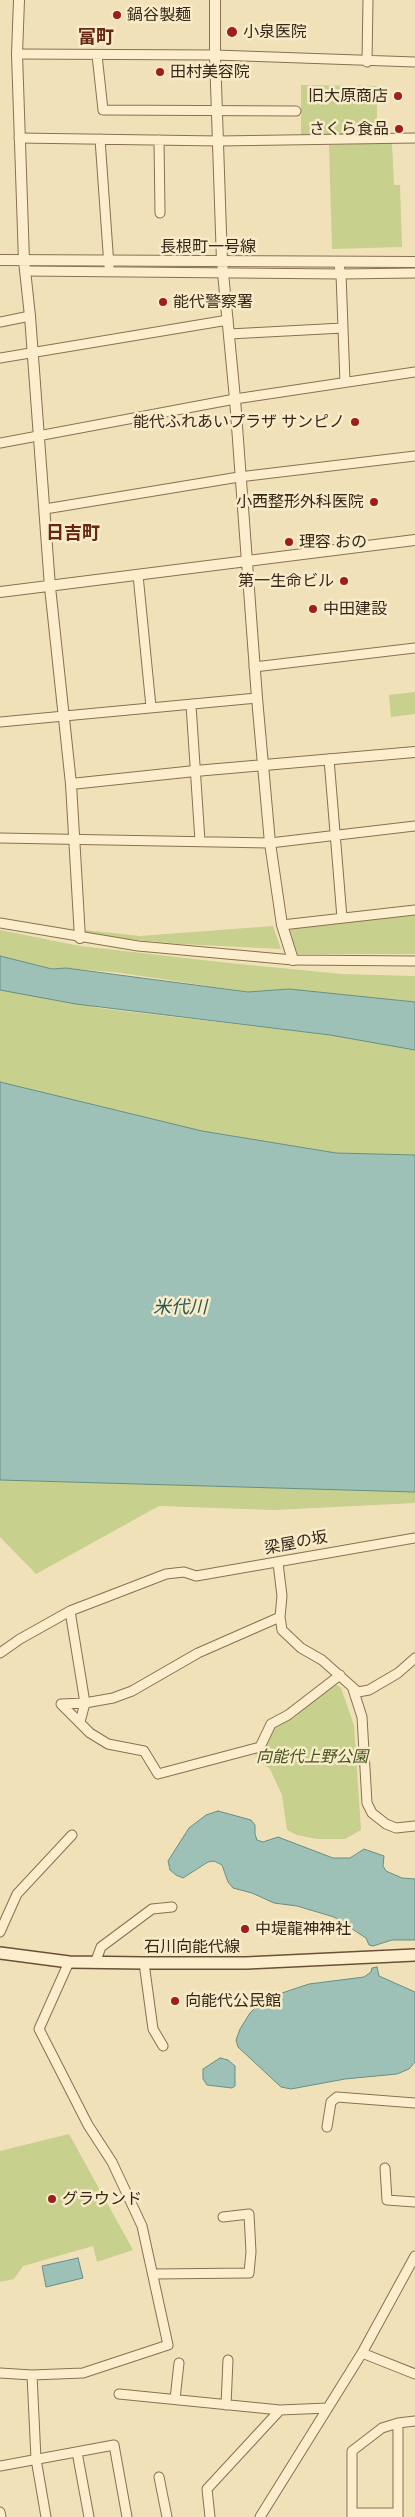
<!DOCTYPE html>
<html>
<head>
<meta charset="utf-8">
<style>
  body { margin:0 }
  canvas { display:block; background:#f1e1b9 }
</style>
</head>
<body>
<canvas width="415" height="2517"></canvas>
<script>
const ctx = document.querySelector('canvas').getContext('2d');
ctx.lineJoin = 'round';
function fillPath(path, color) {
  ctx.fillStyle = color;
  ctx.fill(path, 'evenodd');
}
function poly(rows) {
  const path = new Path2D();
  for (const r of rows) {
    path.moveTo(r[0], r[1]);
    for (let i = 2; i < r.length; i += 2) path.lineTo(r[i], r[i + 1]);
  }
  return path;
}
function strokePath(path, color, width, dash) {
  ctx.strokeStyle = color;
  ctx.lineWidth = width;
  ctx.lineCap = dash ? 'butt' : 'round';
  ctx.setLineDash(dash || []);
  ctx.stroke(path);
}
function drawText(font, color, halo, rows, align = 'center') {
  ctx.font = font + ' "Roboto Serif","Noto Sans JP",serif';
  ctx.lineWidth = 5;
  ctx.setLineDash([]);
  ctx.textBaseline = 'middle';
  ctx.strokeStyle = halo;
  ctx.fillStyle = color;
  for (const [text, x, y, turn = 0] of rows) {
    ctx.save();
    ctx.translate(x, y);
    ctx.rotate((+turn || 0) * Math.PI / 180);
    ctx.textAlign = isNaN(turn) ? turn : align;
    if (halo) ctx.strokeText(text, 0, 0);
    ctx.fillText(text, 0, 0);
    ctx.restore();
  }
}
const green = poly([
  [301,85,377,86,377,136,301,136],
  [392,143,394,185,400,185,402,247,332,249,329,145],
  [415,692,415,714,391,717,389,695],
  [415,914,415,954,296,954,289,926],
  [273,926,281,949,180,944,85,935,84,930,140,936],
  [0,930,80,946,229,963,342,974,415,976,415,1002,289,989,248,992,121,973,66,968,52,969,0,956],
  [0,990,106,1009,330,1035,415,1050,415,1155,336,1153,202,1131,0,1082],
  [0,1480,415,1492,415,1503,274,1510,159,1506,36,1574,0,1537],
  [333,1682,341,1688,354,1725,361,1830,345,1839,317,1839,297,1835,287,1830,282,1795,270,1769,257,1760,254,1750,274,1726,295,1717,327,1685],
  [69,2134,133,2250,97,2262,93,2246,23,2266,14,2279,0,2282,0,2151]
]);
const water = poly([
  [0,956,52,969,66,968,248,992,289,989,415,1002,415,1050,330,1035,76,1004,0,990,0,956],
  [0,1082,202,1131,336,1153,415,1155,415,1492,0,1480,0,1082],
  [218,1811,251,1820,255,1825,255,1834,257,1840,263,1842,278,1837,333,1858,350,1858,364,1849,384,1856,383,1866,386,1871,402,1878,415,1879,415,1940,392,1940,373,1946,369,1945,366,1938,334,1917,297,1906,274,1903,252,1893,233,1888,228,1882,222,1865,214,1861,208,1862,183,1878,176,1875,170,1870,168,1861,189,1828,206,1815,218,1811],
  [377,1967,379,1976,415,1992,415,2062,409,2069,397,2074,345,2079,291,2089,281,2087,238,2047,236,2040,240,2029,250,2013,264,1999,309,1984,364,1977,371,1972,372,1968,377,1967],
  [220,2058,228,2060,235,2066,235,2086,232,2088,207,2085,203,2079,203,2069,220,2058],
  [78,2258,83,2278,46,2287,42,2266,78,2258]
]);
const minor = poly([
  [17,54,215,55,415,62],
  [97,55,103,110,296,111],
  [367,62,368,0],
  [19,138,219,141,415,138],
  [100,139,109,266],
  [159,140,160,213],
  [338,262,341,274,345,382],
  [25,271,341,274,415,273],
  [0,322,30,316],
  [229,334,343,328],
  [0,358,228,320],
  [0,443,235,399,415,372],
  [45,509,239,477,415,456],
  [138,575,151,707],
  [254,667,415,648],
  [191,705,200,841],
  [0,722,257,698],
  [329,759,342,918],
  [0,838,270,843,415,826],
  [0,923,138,946,293,960,415,961],
  [282,925,415,910],
  [278,1563,282,1596,280,1617,282,1630,301,1648,322,1660,358,1692,369,1690,398,1673,415,1658],
  [70,1611,85,1703,80,1722],
  [0,1653,20,1639,70,1611,166,1574,184,1572,196,1576,415,1538],
  [353,1689,362,1717,367,1803,372,1813,386,1824,396,1828,415,1826],
  [61,1704,90,1733,108,1744,144,1751,158,1774,260,1747,271,1724,288,1715,340,1675],
  [61,1704,85,1703,113,1698,132,1691,198,1653,280,1617],
  [0,1932,17,1894,72,1835],
  [95,1963,101,1947,152,1909,172,1907],
  [144,1963,153,2029,163,2046],
  [327,2127,331,2102,337,2097,415,2103],
  [385,2168,387,2200,415,2202],
  [154,2274,249,2273,251,2252,249,2214,223,2217],
  [362,2353,415,2374],
  [0,2373,32,2375,83,2373,168,2345,142,2226,112,2162,88,2125,39,2029,69,1962],
  [32,2375,36,2459,46,2517],
  [119,2394,280,2410,328,2408],
  [175,2399,179,2363],
  [226,2405,228,2360],
  [77,2452,89,2517],
  [0,2466,114,2445,127,2517],
  [159,2477,167,2517],
  [0,2512,1,2517],
  [352,2513,398,2513],
  [210,2517,207,2489,280,2410],
  [260,2517,362,2353,415,2256],
  [352,2517,352,2451,382,2428,398,2423,415,2421],
  [398,2517,398,2423]
]);
const tertiary = poly([
  [19,0,17,54,24,261,30,316,50,587,71,784,80,938],
  [215,0,215,55,222,262,235,399,257,698,270,843,282,925,293,960],
  [0,260,415,262],
  [0,592,415,540],
  [71,784,195,771,415,752]
]);
const secondary = poly([
  [0,1953,69,1962,144,1963,246,1963,415,1955]
]);
const markers = [
  [117,15,5,"#9d1e1d"],
  [232,32,6,"#9d1e1d"],
  [160,72,5,"#9d1e1d"],
  [398,96,5,"#9d1e1d"],
  [399,129,5,"#9d1e1d"],
  [163,302,5,"#9d1e1d"],
  [355,422,5,"#9d1e1d"],
  [374,502,5,"#9d1e1d"],
  [289,542,5,"#9d1e1d"],
  [344,581,5,"#9d1e1d"],
  [313,609,5,"#9d1e1d"],
  [245,1929,5,"#9d1e1d"],
  [175,2001,5,"#9d1e1d"],
  [52,2199,5,"#9d1e1d"]
];
const poiNames = [
  ["鍋谷製麺",127,15],
  ["小泉医院",243,32],
  ["田村美容院",170,72],
  ["旧大原商店",388,96,"right"],
  ["さくら食品",389,129,"right"],
  ["能代警察署",173,302],
  ["能代ふれあいプラザ サンピノ",345,422,"right"],
  ["小西整形外科医院",364,502,"right"],
  ["理容 おの",299,542],
  ["第一生命ビル",334,581,"right"],
  ["中田建設",323,609],
  ["中堤龍神神社",255,1929],
  ["向能代公民館",185,2001],
  ["グラウンド",62,2199]
];
const streetNames = [
  ["長根町一号線",208,247],
  ["梁屋の坂",296,1543,-11],
  ["石川向能代線",192,1947]
];
const parkNames = [
  ["向能代上野公園",312,1757]
];
const neighbourhoodNames = [
  ["富町",96,38],
  ["日吉町",73,534]
];
const waterNames = [
  ["米代川",180,1308]
];
fillPath(green, '#c7d08c');
fillPath(water, '#9ec1b7');
strokePath(water, '#658f85', 1);
strokePath(minor, '#897052', 11);
strokePath(tertiary, '#897052', 12);
strokePath(secondary, '#6a5136', 14);
strokePath(minor, '#fceecc', 9);
strokePath(tertiary, '#fceecc', 10);
strokePath(secondary, '#fceecc', 11);
for (const [x, y, r, color] of markers) {
  const dot = new Path2D();
  dot.arc(x, y, r, 0, 2 * Math.PI);
  ctx.fillStyle = color;
  ctx.fill(dot);
  strokePath(dot, '#f8ebc9', 2);
}
drawText('16px', '#362719', '#f8ebc9', poiNames, 'left');
drawText('16px', '#362719', '#f8ebc9', streetNames);
drawText('italic 16px', '#46541e', '#f8ebc9', parkNames);
drawText('bold 18px', '#662715', '#f8ebc9', neighbourhoodNames);
drawText('italic 18px', '#275755', '#f8ebc9', waterNames);
</script>
</body>
</html>
